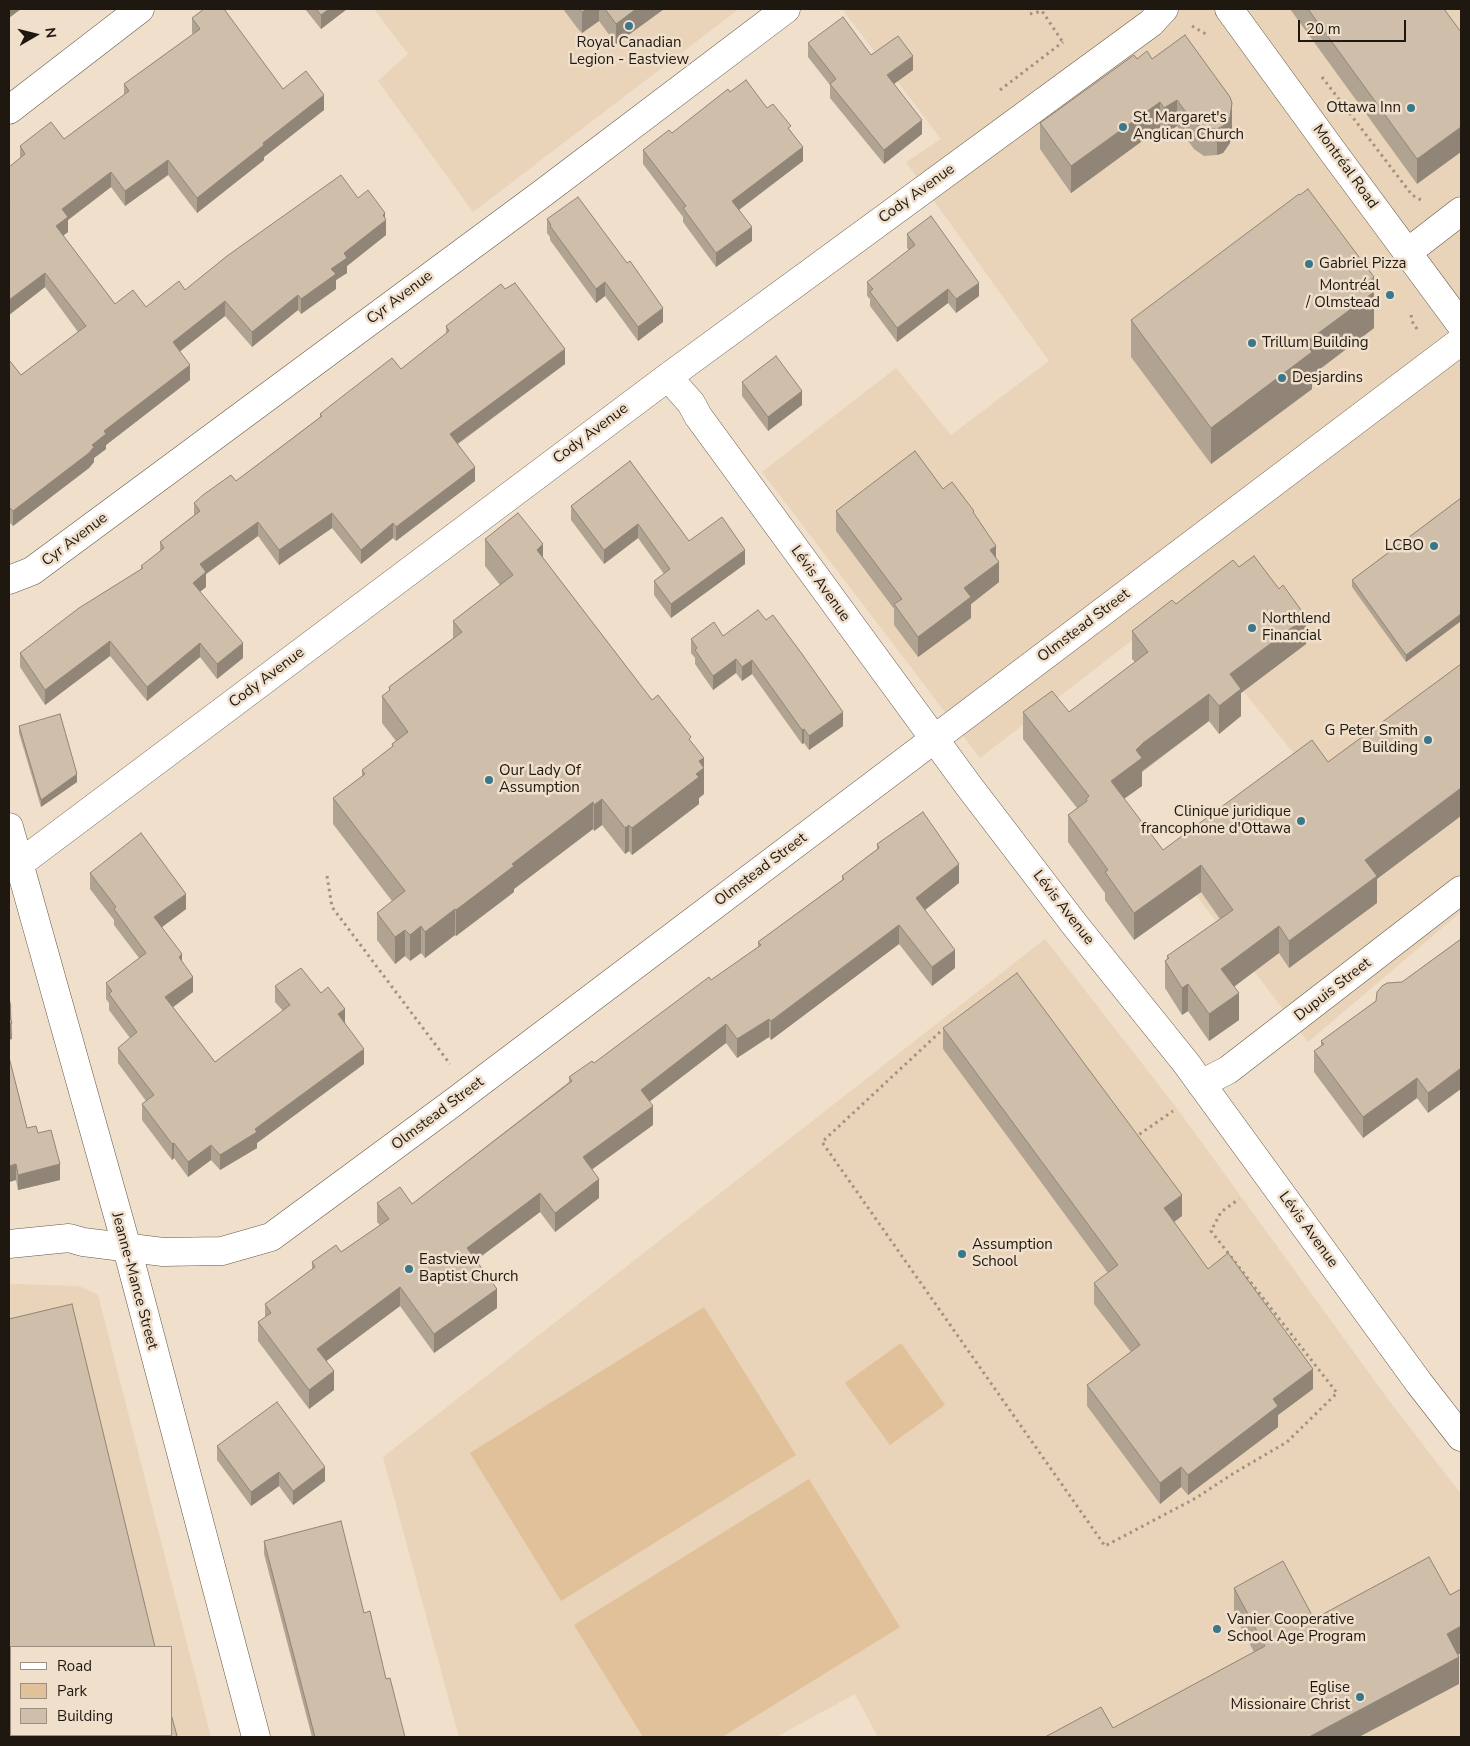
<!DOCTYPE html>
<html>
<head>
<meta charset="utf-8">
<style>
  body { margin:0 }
  #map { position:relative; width:1470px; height:1746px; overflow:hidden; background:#efdfcb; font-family:"Nunito Sans",sans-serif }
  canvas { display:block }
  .frame { position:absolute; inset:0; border:10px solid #1e1811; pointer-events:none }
  .legend { position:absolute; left:10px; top:1646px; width:162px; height:90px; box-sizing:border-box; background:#efdfcb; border:1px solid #9b8f81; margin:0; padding:6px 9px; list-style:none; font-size:15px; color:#1e1811 }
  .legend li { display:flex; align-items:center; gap:10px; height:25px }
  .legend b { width:25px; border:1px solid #9b8f81 }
  .north { position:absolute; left:10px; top:10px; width:50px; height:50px; -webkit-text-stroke:4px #efdfcb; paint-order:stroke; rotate:82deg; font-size:14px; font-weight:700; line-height:20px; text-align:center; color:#1e1811 }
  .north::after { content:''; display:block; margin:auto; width:18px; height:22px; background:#1e1811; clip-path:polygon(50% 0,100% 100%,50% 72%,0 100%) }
  .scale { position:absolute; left:1298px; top:20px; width:108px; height:22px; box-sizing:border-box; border:2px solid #1e1811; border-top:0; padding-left:6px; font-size:15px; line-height:18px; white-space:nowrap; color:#1e1811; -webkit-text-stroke:4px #efdfcb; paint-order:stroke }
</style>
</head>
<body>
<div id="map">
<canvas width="1470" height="1746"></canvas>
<div class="frame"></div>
<ul class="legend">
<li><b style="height:6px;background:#fff"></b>Road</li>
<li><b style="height:14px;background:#e0c199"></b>Park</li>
<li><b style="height:14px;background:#cebeaa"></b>Building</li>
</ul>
<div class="north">N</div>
<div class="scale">20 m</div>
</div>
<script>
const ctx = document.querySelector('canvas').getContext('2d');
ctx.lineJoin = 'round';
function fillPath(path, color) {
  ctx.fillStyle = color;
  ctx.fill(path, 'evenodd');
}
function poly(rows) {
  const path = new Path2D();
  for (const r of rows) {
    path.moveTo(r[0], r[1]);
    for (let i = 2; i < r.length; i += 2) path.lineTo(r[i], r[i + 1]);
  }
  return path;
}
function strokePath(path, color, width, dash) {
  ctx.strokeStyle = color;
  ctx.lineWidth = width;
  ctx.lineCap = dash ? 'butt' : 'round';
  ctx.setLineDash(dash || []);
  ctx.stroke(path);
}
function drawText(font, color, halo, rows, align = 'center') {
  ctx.font = font + ' "Nunito Sans",sans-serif';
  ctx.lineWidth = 5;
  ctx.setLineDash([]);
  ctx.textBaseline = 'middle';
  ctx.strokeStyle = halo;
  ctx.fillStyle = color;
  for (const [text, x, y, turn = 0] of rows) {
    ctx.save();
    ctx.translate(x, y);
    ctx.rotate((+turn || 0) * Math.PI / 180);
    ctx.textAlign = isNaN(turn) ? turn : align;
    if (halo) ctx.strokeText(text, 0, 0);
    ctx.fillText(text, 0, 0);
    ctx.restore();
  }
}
const built = poly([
  [374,9,739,9,473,212,378,81,408,54],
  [842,9,1461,9,1461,912,1308,1042,1164,853,1296,756,1175,607,980,758,762,472,896,368,951,435,1049,361,906,162,941,139],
  [1045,939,1176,1107,1390,1402,1461,1494,1461,1737,878,1737,855,1694,776,1737,459,1737,383,1457],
  [12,1284,79,1286,98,1295,211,1737,9,1737,9,1285],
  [11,1647,171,1647,171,1735,11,1735]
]);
const green = poly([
  [704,1307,796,1455,561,1601,470,1453],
  [901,1343,945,1405,890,1445,845,1383],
  [809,1479,900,1627,722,1737,643,1737,574,1625]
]);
const path = poly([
  [1030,14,1042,11,1064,44],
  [1192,26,1206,34],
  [1322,77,1412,195,1421,200],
  [1000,90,1063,42],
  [1411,315,1413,323,1419,332],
  [327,876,332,907,450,1064],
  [940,1032,822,1142,1105,1546,1196,1498,1234,1473,1287,1442,1337,1393,1211,1231,1221,1212,1239,1199],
  [1134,1138,1173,1111]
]);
const street = poly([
  [9,110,140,9],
  [1408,252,1461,211],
  [668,377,691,403,698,416,968,785,1075,925,1186,1063,1419,1383,1461,1437],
  [9,580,32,571,543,193,786,9],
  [9,827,127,1248,256,1737],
  [19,864,668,377,1151,23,1164,9],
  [1201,1084,1228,1070,1461,890]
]);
const secondary = poly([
  [9,1244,69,1238,83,1242,163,1252,222,1251,271,1237,454,1102,1461,341]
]);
const primary = poly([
  [1229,9,1333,152,1461,325]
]);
const wall = poly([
  [305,9,347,9,321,29],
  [563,9,664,9,616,44,599,21,582,33,578,29],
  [1290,9,1444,9,1417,184],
  [192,18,283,89,324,110,264,157,264,160,197,213,168,175,125,206,111,187,68,220,68,232,63,235,115,304,146,307,185,290,358,198,385,218,386,235,347,266,347,273,336,280,336,289,301,314,298,310,252,347,225,316,180,351,190,380,106,445,106,449,94,458,94,462,89,468,13,526,9,522,9,360,21,375,78,332,45,287,9,315,9,167,20,158,20,146,64,139,124,95,124,84,193,34,192,33],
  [808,43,871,55,913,70,894,84,922,134,884,164,830,98,830,85,808,57],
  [1137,59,1152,59,1232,130,1230,143,1223,153,1217,155,1204,156,1194,149,1177,126,1164,135,1160,128,1071,193,1040,149,1040,123],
  [730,92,767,108,791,131,803,161,739,210,752,241,716,267,683,222,683,217,643,164,643,150,672,133],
  [547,219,663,322,638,341,605,296,596,303,550,240,550,237,547,233],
  [907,234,979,296,956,313,948,303,897,342,870,306,870,299,867,296,867,282,909,250,907,248],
  [1374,314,1374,328,1312,375,1312,389,1211,464,1131,357,1131,320],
  [446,326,565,364,458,444,475,481,396,541,393,538,361,564,332,528,279,565,258,536,206,574,206,587,200,592,243,658,217,679,200,657,147,701,110,656,45,705,20,667,20,653,141,569,141,566,160,552,160,542,194,515,194,503,236,481,320,417,320,414,401,369,446,334],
  [742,382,802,405,768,431,742,396],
  [630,461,689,541,745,564,671,618,654,595,654,581,664,574,638,538,604,564,571,520,571,506],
  [943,489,974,514,996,557,999,582,971,604,971,618,918,657,894,625,894,609,836,531,836,511],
  [1461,498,1461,621,1406,662,1352,587,1352,580],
  [485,539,543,558,652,700,691,742,704,758,704,794,699,798,699,804,632,855,629,851,625,854,602,825,594,831,593,829,514,889,514,892,456,936,455,935,425,958,421,953,410,961,405,956,395,964,377,940,377,913,392,901,333,824,333,798,362,776,362,770,392,747,392,744,396,741,382,723,382,696,389,691,389,687,453,638,453,621,500,585,485,566],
  [1176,604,1306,644,1241,693,1241,716,1219,734,1209,721,1142,772,1142,786,1124,799,1163,850,1377,879,1377,903,1289,968,1279,953,1234,987,1239,1020,1209,1041,1188,1011,1182,1015,1165,988,1165,961,1167,959,1167,956,1220,919,1201,892,1134,940,1105,900,1105,893,1068,842,1068,815,1077,808,1023,739,1023,712,1069,712,1135,662,1132,659,1132,631],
  [723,636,843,726,809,750,804,743,802,744,752,674,742,681,736,673,713,690,695,664,695,658,691,653,691,639],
  [19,726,77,782,41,807,19,733],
  [877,844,959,883,925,910,955,968,932,986,899,944,771,1040,769,1037,737,1058,726,1043,649,1102,653,1125,592,1169,599,1198,555,1232,540,1212,476,1260,497,1308,434,1353,400,1306,326,1361,334,1390,309,1409,258,1341,258,1322,265,1317,265,1304,312,1269,312,1262,341,1252,380,1225,377,1222,377,1203,412,1204,569,1082,569,1077,594,1063,758,947,758,942,842,880,842,876,877,849],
  [90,873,186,909,162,927,182,962,193,992,173,1007,215,1062,283,1011,275,1002,275,986,345,1023,364,1064,257,1143,257,1148,220,1170,211,1160,188,1177,174,1158,172,1160,142,1120,142,1104,146,1101,118,1063,118,1048,130,1038,109,1010,109,1003,106,999,106,983,139,958,114,925,114,920,90,889],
  [1461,939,1428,1113,1417,1098,1363,1138,1314,1072,1314,1051,1321,1046,1321,1041],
  [943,1028,1182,1216,1174,1222,1208,1269,1313,1389,1278,1415,1278,1427,1188,1495,1181,1487,1160,1504,1087,1406,1087,1385,1131,1352,1094,1304,1094,1283,1108,1273,943,1049],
  [27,1128,38,1133,60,1180,18,1190,16,1180,9,1182],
  [217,1446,325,1481,293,1505,279,1486,251,1506,217,1460],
  [264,1541,364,1613,405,1737,312,1737,264,1554],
  [1234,1588,1314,1619,1450,1595,1461,1589,1461,1653,1458,1654,1459,1684,1113,1728,1254,1652,1234,1614]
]);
const shadedWall = poly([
  [9,9,21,9,9,18],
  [329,9,347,9,321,29,321,15],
  [587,9,599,9,599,21,582,33,582,12],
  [636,9,664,9,616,44,616,24],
  [913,56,913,70,887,89,887,75],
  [324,95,324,110,264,157,264,160,197,213,197,198,263,143],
  [1177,100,1177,126,1164,135,1164,108],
  [1160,102,1160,128,1071,193,1071,166],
  [1232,103,1232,130,1230,143,1223,153,1217,155,1217,129],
  [922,120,922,134,884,164,884,150],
  [1461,127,1461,152,1417,184,1417,159],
  [803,147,803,161,732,215,732,201],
  [168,160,168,175,125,206,125,191],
  [111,172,111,187,68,220,68,232,56,241,56,226,62,209],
  [385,213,385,221,386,220,386,235,347,266,347,273,336,280,336,289,301,314,301,299,331,269,344,253],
  [752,227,752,241,716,267,716,253],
  [45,273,45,287,9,315,9,300],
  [1374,277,1374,328,1312,375,1312,389,1211,464,1211,428,1305,343,1367,283],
  [605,282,605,296,596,303,596,289],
  [979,283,979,296,956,313,956,299],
  [948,289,948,303,897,342,897,328],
  [298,295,298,310,252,347,252,332],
  [225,301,225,316,173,357,173,342],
  [663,308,663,322,638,341,638,327],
  [565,349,565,364,450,449,450,434],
  [190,365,190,380,106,445,106,449,94,458,94,462,89,468,13,526,13,511,92,445,104,431],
  [802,391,802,405,768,431,768,417],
  [475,467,475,481,396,541,396,527],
  [332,513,332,528,279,565,279,550],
  [258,522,258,536,206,574,206,587,193,597,193,583,200,564],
  [393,523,393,538,361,564,361,550],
  [638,524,638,538,604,564,604,550],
  [543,544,543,571,537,550],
  [996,546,996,564,999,562,999,582,971,604,971,618,918,657,918,637,964,588,990,550],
  [745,550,745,564,671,618,671,604],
  [1461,614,1461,621,1406,662,1406,655],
  [1306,617,1306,644,1241,693,1241,716,1219,734,1219,706,1230,674],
  [110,641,110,656,45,705,45,690],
  [200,643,200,657,147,701,147,687],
  [243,643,243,658,217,679,217,664],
  [736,659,736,673,713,690,713,676],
  [752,660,752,674,742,681,742,667],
  [1209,694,1209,721,1143,770,1142,772,1142,786,1111,808,1111,781,1136,750,1143,743],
  [843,712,843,726,809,750,809,736],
  [804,729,804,743,802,744,802,730],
  [704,758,704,794,699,798,699,804,632,855,632,828,696,774,699,761],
  [77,774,77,782,41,807,41,800],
  [1461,788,1461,816,1377,879,1377,903,1289,968,1289,941,1365,860],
  [602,799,602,825,594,831,594,805],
  [593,802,593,829,514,889,514,892,456,936,456,910,512,864],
  [629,825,629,851,625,854,625,828],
  [959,864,959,883,916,917,916,898],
  [1201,865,1201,892,1134,940,1134,913],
  [186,894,186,909,154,933,154,917],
  [455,909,455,935,425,958,425,932],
  [899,925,899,944,771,1040,771,1021],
  [421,926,421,953,410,961,410,935],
  [1279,926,1279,953,1221,996,1221,969],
  [405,930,405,956,395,964,395,937],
  [955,950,955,968,932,986,932,967],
  [182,954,182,970,179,957],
  [193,977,193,992,165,1013,165,997],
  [1188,984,1188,1011,1182,1015,1182,988],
  [1239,993,1239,1020,1209,1041,1209,1014],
  [11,1007,12,1039,9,1040,9,1008],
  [345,1009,345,1025,338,1014],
  [769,1019,769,1037,737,1058,737,1039],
  [726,1024,726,1043,641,1108,641,1090],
  [364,1049,364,1064,257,1143,257,1148,220,1170,220,1155],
  [1461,1068,1461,1089,1428,1113,1428,1093],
  [1417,1078,1417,1098,1363,1138,1363,1117],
  [653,1106,653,1125,583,1176,583,1157],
  [174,1143,174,1158,172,1160,172,1144],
  [211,1145,211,1160,188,1177,188,1162],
  [16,1164,16,1180,9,1182,9,1166],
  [60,1164,60,1180,18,1190,18,1175],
  [599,1179,599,1198,555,1232,555,1213],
  [540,1193,540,1212,467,1267,467,1248],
  [1182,1195,1182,1216,1164,1229,1164,1208],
  [400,1287,400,1306,317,1368,317,1349],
  [497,1289,497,1308,434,1353,434,1334],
  [1313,1369,1313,1389,1278,1415,1278,1427,1188,1495,1188,1475,1273,1399],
  [334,1371,334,1390,309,1409,309,1390],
  [325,1467,325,1481,293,1505,293,1491],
  [1181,1467,1181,1487,1160,1504,1160,1483],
  [279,1472,279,1486,251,1506,251,1492],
  [1461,1626,1461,1653,1447,1660,1447,1634],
  [1459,1657,1459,1684,1359,1737,1309,1737]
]);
const building = poly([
  [204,9,224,9,283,89,306,71,324,95,263,143,264,145,197,198,168,160,125,191,111,172,62,209,68,217,56,226,115,304,133,290,146,307,179,281,185,290,227,256,341,175,358,198,368,190,385,213,383,215,386,220,344,253,347,258,331,269,336,274,301,299,298,295,252,332,225,301,173,342,190,365,104,431,106,434,92,445,94,447,89,453,13,511,9,507,9,360,21,375,86,326,45,273,9,300,9,207,10,207,9,205,9,167,25,154,20,146,51,122,64,139,129,91,124,84,200,29,192,18,204,9],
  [316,9,329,9,321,15,316,9],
  [578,9,587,9,582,12,578,9],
  [605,9,636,9,616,24,605,9],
  [1308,9,1444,9,1461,32,1461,127,1417,159,1308,9],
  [843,17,871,55,898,36,913,56,887,75,922,120,884,150,830,84,836,79,808,43,843,17],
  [1185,35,1230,97,1232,103,1230,117,1223,126,1217,129,1204,129,1194,123,1177,100,1164,108,1160,102,1071,166,1040,123,1134,55,1137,59,1147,51,1152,59,1185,35],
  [746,80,767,108,773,104,791,126,788,128,803,147,732,201,752,227,716,253,683,208,686,206,643,150,669,130,672,133,728,89,730,92,746,80],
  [1308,189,1374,277,1367,283,1374,292,1305,343,1312,352,1211,428,1131,320,1299,194,1300,195,1308,189],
  [578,197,627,263,630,261,663,308,638,327,605,282,596,289,550,226,551,225,547,219,578,197],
  [931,216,979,283,956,299,948,289,897,328,870,292,873,289,867,282,915,245,907,234,931,216],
  [515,283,565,349,450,434,475,467,396,527,393,523,361,550,332,513,279,550,258,522,200,564,206,572,193,583,243,643,217,664,200,643,147,687,110,641,45,690,20,653,79,608,143,568,141,566,164,548,160,542,200,511,194,503,203,495,231,475,236,481,322,416,320,414,330,406,392,358,401,369,449,331,446,326,501,284,505,289,515,283],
  [776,356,802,391,768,417,742,382,776,356],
  [915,451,943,489,952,482,974,511,973,512,996,546,990,550,999,562,964,588,971,597,918,637,894,604,902,599,836,511,915,451],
  [630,461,689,541,722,517,745,550,671,604,654,581,670,569,638,524,604,550,571,506,630,461],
  [1461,498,1461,614,1406,655,1352,580,1461,498],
  [518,513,543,544,537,550,652,700,658,695,691,737,689,739,704,758,699,761,704,768,696,774,699,777,632,828,629,825,625,828,602,799,594,805,593,802,512,864,514,866,456,910,455,909,425,932,421,926,410,935,405,930,395,937,377,913,405,891,333,798,365,774,362,770,393,746,392,744,408,732,382,696,390,690,389,687,462,632,453,621,513,575,485,539,518,513],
  [1254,556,1279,589,1283,585,1306,617,1230,674,1241,689,1219,706,1209,694,1143,743,1136,750,1142,758,1111,781,1163,850,1312,740,1328,762,1461,664,1461,788,1365,860,1377,876,1289,941,1279,926,1221,969,1239,993,1209,1014,1188,984,1182,988,1165,961,1169,958,1167,956,1233,910,1201,865,1134,913,1105,872,1108,870,1068,815,1087,801,1086,799,1089,796,1023,712,1052,691,1069,712,1148,652,1132,631,1172,600,1176,604,1233,560,1239,567,1254,556],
  [758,610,766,620,773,615,802,654,843,712,809,736,804,729,802,730,752,660,742,667,736,659,713,676,695,650,697,648,691,639,714,622,723,636,758,610],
  [60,714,77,774,41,800,19,726,60,714],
  [923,812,959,864,916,898,955,950,932,967,899,925,771,1021,769,1019,737,1039,726,1024,641,1090,653,1106,583,1157,599,1179,555,1213,540,1193,467,1248,497,1289,434,1334,400,1287,317,1349,334,1371,309,1390,258,1322,271,1313,265,1304,315,1267,312,1262,336,1245,341,1252,389,1219,377,1203,400,1187,412,1204,572,1081,569,1077,592,1061,594,1063,709,977,711,980,761,945,758,942,844,879,842,876,879,848,877,844,923,812],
  [141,833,186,894,154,917,182,954,179,957,193,977,165,997,215,1062,290,1005,275,986,301,968,321,993,328,987,345,1009,338,1014,364,1049,255,1129,257,1132,220,1155,211,1145,188,1162,174,1143,172,1144,142,1104,154,1095,118,1048,137,1032,109,994,112,991,106,983,146,953,114,909,116,907,90,873,141,833],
  [1461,939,1461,1068,1428,1093,1417,1078,1363,1117,1314,1051,1324,1044,1321,1041,1376,1001,1377,992,1382,986,1387,983,1402,982,1461,939],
  [1017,973,1182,1195,1164,1208,1208,1269,1228,1253,1313,1369,1273,1399,1278,1406,1188,1475,1181,1467,1160,1483,1087,1385,1140,1345,1094,1283,1118,1265,943,1028,1017,973],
  [9,998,11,1007,9,1008,9,998],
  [9,1015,12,1023,9,1024,9,1015],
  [9,1057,27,1128,36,1126,38,1133,51,1130,60,1164,18,1175,16,1164,9,1166,9,1057],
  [72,1304,155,1647,11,1647,11,1735,171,1735,171,1714,177,1736,172,1737,9,1737,9,1319,72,1304],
  [277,1402,325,1467,293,1491,279,1472,251,1492,217,1446,277,1402],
  [341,1521,364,1613,370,1611,386,1679,390,1678,405,1737,315,1737,264,1541,341,1521],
  [1429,1557,1450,1595,1461,1589,1461,1626,1447,1634,1459,1657,1309,1737,1045,1737,1101,1707,1113,1728,1265,1646,1234,1588,1283,1561,1314,1619,1429,1557]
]);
const markers = [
  [629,26,5,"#39778d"],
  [1411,108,5,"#39778d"],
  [1123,127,5,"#39778d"],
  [1309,264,5,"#39778d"],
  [1390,295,5,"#39778d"],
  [1252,343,5,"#39778d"],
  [1282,378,5,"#39778d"],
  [1434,546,5,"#39778d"],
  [1252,628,5,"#39778d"],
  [1428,740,5,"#39778d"],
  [489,780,5,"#39778d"],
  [1301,821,5,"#39778d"],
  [962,1254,5,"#39778d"],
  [409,1269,5,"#39778d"],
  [1217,1629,5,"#39778d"],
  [1360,1697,5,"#39778d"]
];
const poiNames = [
  ["Royal Canadian",629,43,"center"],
  ["Legion - Eastview",629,60,"center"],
  ["Ottawa Inn",1401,108,"right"],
  ["St. Margaret's",1133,118],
  ["Anglican Church",1133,135],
  ["Gabriel Pizza",1319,264],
  ["Montréal",1380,286,"right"],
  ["/ Olmstead",1380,303,"right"],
  ["Trillum Building",1262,343],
  ["Desjardins",1292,378],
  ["LCBO",1424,546,"right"],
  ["Northlend",1262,619],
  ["Financial",1262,636],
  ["G Peter Smith",1418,731,"right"],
  ["Building",1418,748,"right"],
  ["Our Lady Of",499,771],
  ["Assumption",499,788],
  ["Clinique juridique",1291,812,"right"],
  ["francophone d'Ottawa",1291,829,"right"],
  ["Assumption",972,1245],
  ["School",972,1262],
  ["Eastview",419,1260],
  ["Baptist Church",419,1277],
  ["Vanier Cooperative",1227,1620],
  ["School Age Program",1227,1637],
  ["Eglise",1350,1688,"right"],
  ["Missionaire Christ",1350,1705,"right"]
];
const streetNames = [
  ["Montréal Road",1345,167,54],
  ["Cody Avenue",917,194,-36],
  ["Cyr Avenue",400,298,-37],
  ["Cody Avenue",591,434,-37],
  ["Cyr Avenue",75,540,-37],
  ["Lévis Avenue",820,584,54],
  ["Olmstead Street",1084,626,-37],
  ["Cody Avenue",267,678,-37],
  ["Olmstead Street",761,870,-37],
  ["Lévis Avenue",1063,908,52],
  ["Dupuis Street",1333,990,-38],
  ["Olmstead Street",438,1114,-37],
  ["Lévis Avenue",1308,1230,54],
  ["Jeanne-Mance Street",134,1281,75]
];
fillPath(built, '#e9d4b9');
fillPath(green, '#e0c199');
strokePath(street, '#665947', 29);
strokePath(secondary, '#665947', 29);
strokePath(primary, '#665947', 29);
strokePath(path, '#9f9384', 3, [2.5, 4]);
strokePath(street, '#fff', 28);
strokePath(secondary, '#fff', 28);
strokePath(primary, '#fff', 28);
fillPath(wall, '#b1a392');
fillPath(shadedWall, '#908577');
fillPath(building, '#cebeaa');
strokePath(building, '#908577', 1);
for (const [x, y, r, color] of markers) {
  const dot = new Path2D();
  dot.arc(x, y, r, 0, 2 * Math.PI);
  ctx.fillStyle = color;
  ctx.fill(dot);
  strokePath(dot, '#efdfcb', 2);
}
drawText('15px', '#1e1811', '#efdfcb', poiNames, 'left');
drawText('15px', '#1e1811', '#efdfcb', streetNames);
</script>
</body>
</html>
